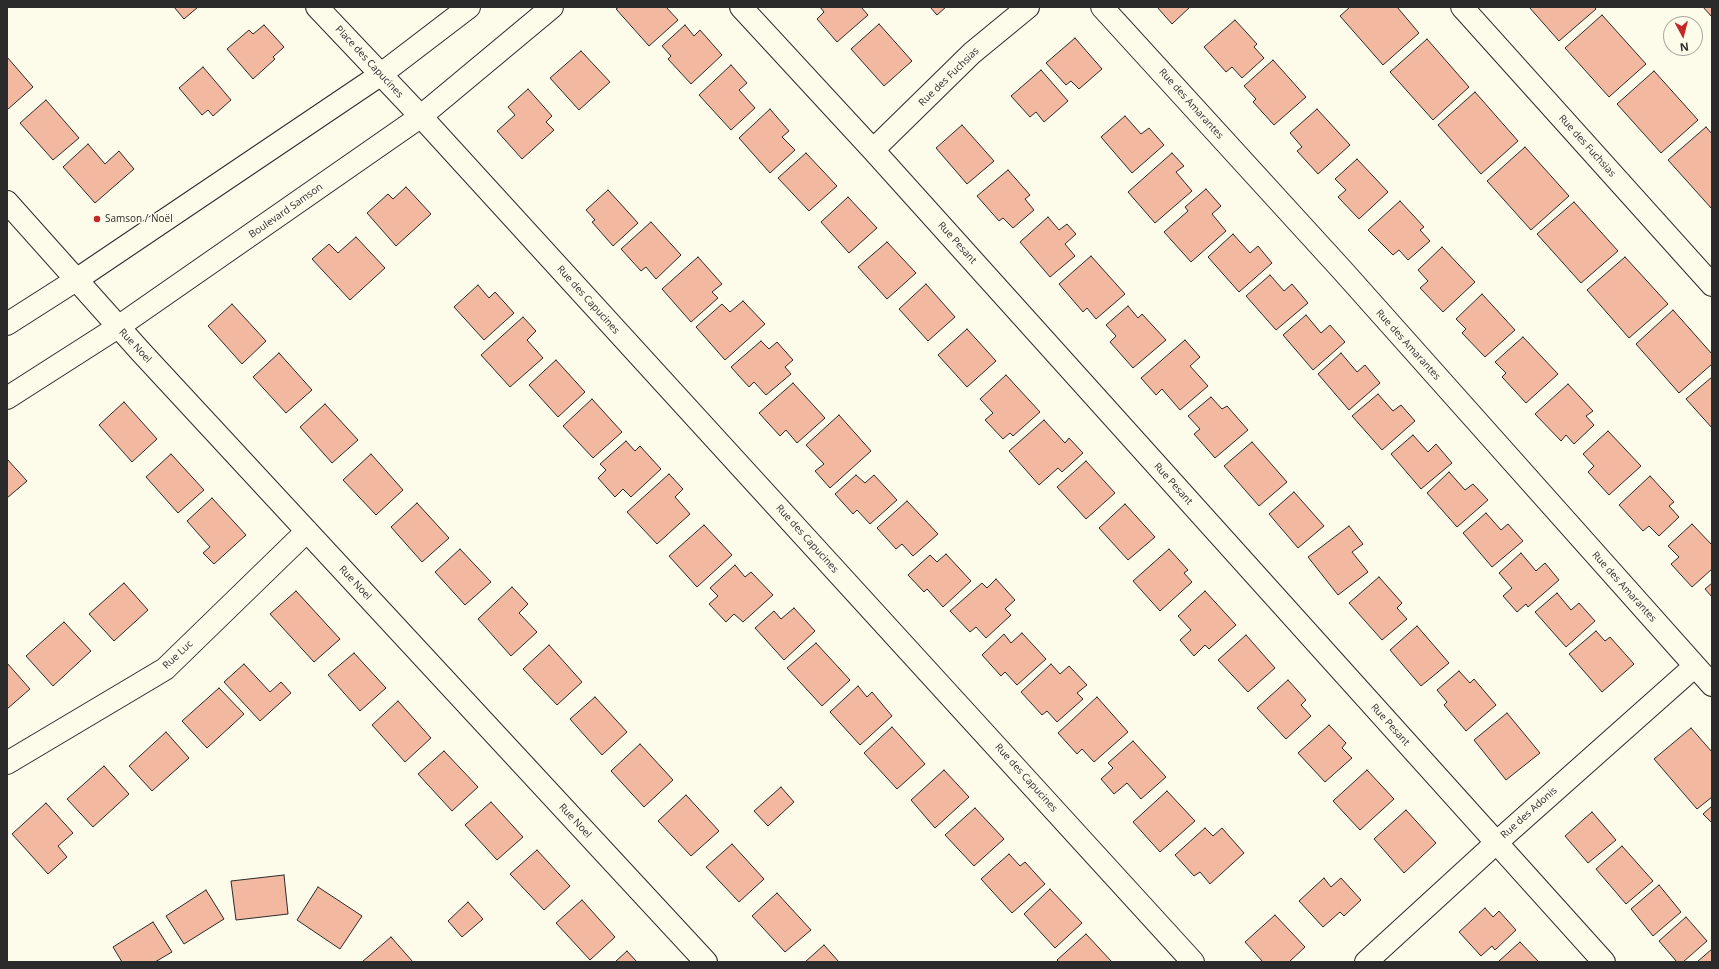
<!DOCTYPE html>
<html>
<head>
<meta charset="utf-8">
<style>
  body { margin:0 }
  #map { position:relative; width:1719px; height:969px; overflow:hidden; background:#fdfbea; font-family:"Open Sans",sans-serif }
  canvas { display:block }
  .frame { position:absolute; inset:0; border:8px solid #2b2b2b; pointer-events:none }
  .north { position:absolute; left:1663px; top:16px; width:40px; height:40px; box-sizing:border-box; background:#fdfbea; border:1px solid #a9a89e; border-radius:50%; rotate:173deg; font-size:11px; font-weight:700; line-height:16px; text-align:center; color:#2b2b2b }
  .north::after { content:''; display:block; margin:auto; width:14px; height:18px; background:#c62828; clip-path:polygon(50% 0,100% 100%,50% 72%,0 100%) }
</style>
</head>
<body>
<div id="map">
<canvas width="1719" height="969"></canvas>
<div class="frame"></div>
<div class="north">N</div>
</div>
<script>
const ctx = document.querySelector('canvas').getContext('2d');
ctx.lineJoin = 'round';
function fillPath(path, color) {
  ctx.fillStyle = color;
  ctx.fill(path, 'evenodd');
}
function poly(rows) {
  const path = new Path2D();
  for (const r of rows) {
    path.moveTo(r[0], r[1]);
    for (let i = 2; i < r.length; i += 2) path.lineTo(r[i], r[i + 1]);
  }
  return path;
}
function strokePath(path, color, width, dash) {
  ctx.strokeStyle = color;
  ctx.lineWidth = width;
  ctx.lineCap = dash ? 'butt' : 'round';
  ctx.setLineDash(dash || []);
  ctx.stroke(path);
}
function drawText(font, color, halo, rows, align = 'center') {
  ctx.font = font + ' "Open Sans",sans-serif';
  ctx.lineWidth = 3;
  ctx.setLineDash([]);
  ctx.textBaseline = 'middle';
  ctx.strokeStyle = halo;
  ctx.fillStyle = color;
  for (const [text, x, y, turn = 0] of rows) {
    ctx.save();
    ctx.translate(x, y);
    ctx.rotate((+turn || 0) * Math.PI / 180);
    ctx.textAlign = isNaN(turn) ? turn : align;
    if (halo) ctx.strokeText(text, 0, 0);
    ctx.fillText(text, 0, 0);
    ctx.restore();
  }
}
const building = poly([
  [174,7,198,7,184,19,174,7],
  [619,7,666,7,678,20,649,46,616,9,619,7],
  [820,7,861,7,868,15,837,42,817,19,824,12,820,7],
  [930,7,946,7,937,15,930,7],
  [1157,7,1190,7,1172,24,1157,7],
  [1350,7,1397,7,1419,33,1383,65,1340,16,1350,7],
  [1529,7,1594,7,1596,9,1559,41,1529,7],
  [1703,7,1712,7,1712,17,1703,7],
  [1602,15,1646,64,1609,97,1565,48,1602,15],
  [1235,20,1257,44,1254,47,1264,58,1242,78,1232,67,1226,72,1204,47,1235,20],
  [879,24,912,61,884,86,851,49,879,24],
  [264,25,284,47,273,57,275,59,253,79,227,49,249,30,253,34,264,25],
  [685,25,694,36,700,30,722,55,691,84,668,59,671,56,662,46,685,25],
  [1075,38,1102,69,1079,89,1071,81,1066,85,1046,63,1075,38],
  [1427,39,1469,87,1433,120,1390,72,1427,39],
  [581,51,610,82,579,110,550,78,581,51],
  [7,57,33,87,7,110,7,57],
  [1273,60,1306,97,1274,125,1253,102,1256,99,1244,86,1273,60],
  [731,65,747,83,739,90,755,108,731,130,699,95,731,65],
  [203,67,231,100,213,116,208,110,202,115,179,88,203,67],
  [1041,70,1068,101,1044,122,1036,112,1030,117,1011,96,1041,70],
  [1654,71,1698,120,1661,153,1617,104,1654,71],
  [528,89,552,116,546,122,554,130,522,159,497,131,515,115,508,107,528,89],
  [1475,92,1518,141,1481,174,1438,125,1475,92],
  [46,100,79,138,53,160,20,123,46,100],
  [770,109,789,131,782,137,795,150,770,173,739,138,770,109],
  [1317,109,1350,145,1318,174,1297,151,1302,147,1290,133,1317,109],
  [1125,116,1141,134,1149,128,1164,145,1132,173,1101,137,1125,116],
  [962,125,994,161,967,184,936,148,962,125],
  [1706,127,1712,134,1712,209,1668,160,1706,127],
  [88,144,105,164,119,151,134,169,95,203,63,167,88,144],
  [1525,147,1569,196,1531,230,1487,181,1525,147],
  [806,153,837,186,809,211,778,178,806,153],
  [1172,153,1184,166,1176,172,1192,191,1155,223,1128,192,1172,153],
  [1357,159,1388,192,1359,219,1338,197,1346,190,1335,179,1357,159],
  [1008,170,1030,195,1025,199,1034,210,1013,228,1003,218,999,221,977,196,1008,170],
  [406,187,431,214,396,246,367,213,388,194,393,199,406,187],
  [1206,189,1221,206,1212,214,1226,231,1191,262,1164,232,1188,211,1185,207,1206,189],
  [608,190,638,223,613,246,592,222,595,220,586,210,608,190],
  [848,197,877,228,849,253,821,222,848,197],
  [1400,201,1424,227,1420,230,1430,241,1408,260,1399,250,1393,255,1368,230,1400,201],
  [1574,202,1618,251,1581,283,1537,234,1574,202],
  [1048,217,1059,230,1067,224,1076,234,1065,244,1075,256,1050,277,1020,242,1048,217],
  [651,222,681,255,656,279,646,267,641,271,621,249,651,222],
  [1233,234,1250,253,1258,246,1272,263,1239,292,1208,257,1233,234],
  [356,237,385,268,350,300,312,259,329,244,338,253,356,237],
  [887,242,916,273,887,299,858,267,887,242],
  [1442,247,1475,282,1443,312,1420,288,1428,281,1418,270,1442,247],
  [1091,256,1125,294,1096,319,1087,308,1083,312,1059,284,1091,256],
  [698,257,722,284,712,292,718,298,691,322,662,289,698,257],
  [1625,257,1668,304,1629,338,1587,290,1625,257],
  [1270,275,1284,291,1292,284,1308,303,1276,330,1246,296,1270,275],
  [926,284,955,317,928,341,899,309,926,284],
  [478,285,489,298,495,292,514,313,484,340,454,307,478,285],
  [1482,294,1515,330,1485,357,1462,333,1466,329,1456,319,1482,294],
  [743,301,765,324,725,360,696,327,722,304,730,312,743,301],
  [232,304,266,341,242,364,208,326,232,304],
  [1128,306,1138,318,1142,314,1166,340,1133,368,1110,342,1116,336,1106,325,1128,306],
  [1673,310,1712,354,1712,364,1679,393,1636,344,1673,310],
  [1306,315,1321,333,1330,325,1345,342,1313,370,1283,335,1306,315],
  [523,317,536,331,527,340,543,358,510,387,481,355,523,317],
  [967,329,996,361,967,387,938,355,967,329],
  [1523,337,1558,374,1526,403,1502,377,1506,373,1495,362,1523,337],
  [1185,340,1200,357,1190,366,1208,386,1180,410,1162,389,1156,395,1141,378,1185,340],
  [761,341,769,349,777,342,793,360,785,367,791,374,766,395,754,382,749,387,731,367,761,341],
  [279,353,312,390,286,413,253,377,279,353],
  [1341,353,1357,372,1365,365,1380,383,1349,410,1318,374,1341,353],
  [556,360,585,392,558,417,529,385,556,360],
  [1006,375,1040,412,1013,436,1010,433,1003,439,985,420,993,413,980,399,1006,375],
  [1712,377,1712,428,1686,399,1712,377],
  [793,383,825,418,797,443,786,430,780,436,759,413,793,383],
  [1568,384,1593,411,1586,416,1594,425,1574,444,1566,435,1561,441,1535,414,1568,384],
  [1378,394,1393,411,1401,405,1415,421,1382,450,1352,416,1378,394],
  [1211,397,1222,409,1227,406,1248,430,1215,458,1194,434,1200,429,1188,416,1211,397],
  [592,399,622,432,593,458,563,426,592,399],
  [124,402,157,439,132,462,99,425,124,402],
  [325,404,358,440,332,463,300,427,325,404],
  [839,415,871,451,830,488,815,471,824,464,806,445,839,415],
  [1044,420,1065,443,1069,438,1083,453,1062,472,1058,468,1039,485,1009,451,1044,420],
  [1608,431,1641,466,1609,495,1588,472,1594,466,1583,454,1608,431],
  [1413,435,1428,452,1436,444,1452,463,1421,489,1391,454,1413,435],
  [626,441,635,451,640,446,661,469,631,497,623,489,615,497,598,478,606,470,600,464,626,441],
  [1252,442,1287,482,1259,506,1224,466,1252,442],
  [171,454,204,490,178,513,146,477,171,454],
  [371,454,403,490,376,515,343,480,371,454],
  [7,459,27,481,7,498,7,459],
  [1086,461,1115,493,1086,519,1057,487,1086,461],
  [1449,472,1465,490,1473,484,1488,500,1457,527,1427,493,1449,472],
  [669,474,683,489,675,497,690,514,657,544,627,512,669,474],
  [856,475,865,483,874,475,897,500,870,524,857,510,853,514,835,494,856,475],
  [1650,476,1674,502,1669,506,1679,517,1659,536,1649,526,1643,531,1619,505,1650,476],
  [1294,492,1324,526,1298,548,1269,514,1294,492],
  [212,498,246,535,214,564,203,553,210,547,187,521,212,498],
  [907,501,938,534,913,556,902,544,896,549,877,528,907,501],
  [417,503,449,538,422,562,391,527,417,503],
  [1125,504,1155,537,1128,560,1099,528,1125,504],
  [1486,513,1501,530,1508,524,1523,541,1492,567,1463,533,1486,513],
  [1692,524,1712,545,1712,569,1692,587,1671,564,1679,557,1668,546,1692,524],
  [704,525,732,555,697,587,669,556,704,525],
  [1349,526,1363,544,1352,552,1368,572,1338,595,1308,557,1349,526],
  [460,549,491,582,465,605,435,572,460,549],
  [1169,549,1188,570,1184,573,1192,582,1160,611,1133,581,1169,549],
  [1521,553,1536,571,1545,563,1559,580,1528,607,1526,604,1517,612,1503,596,1512,588,1499,573,1521,553],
  [946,554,971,581,943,607,927,589,924,592,908,575,930,555,937,562,946,554],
  [735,565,745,577,751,572,773,595,743,622,734,614,726,622,709,604,718,596,710,588,735,565],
  [1379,577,1402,603,1397,608,1407,619,1382,640,1349,603,1379,577],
  [996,579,1015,600,1005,609,1011,615,986,638,976,627,970,632,950,611,982,583,987,588,996,579],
  [124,583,148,610,114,641,89,614,124,583],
  [1712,583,1712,597,1705,589,1712,583],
  [512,587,528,604,519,613,537,632,511,656,478,619,512,587],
  [296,591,340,639,314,662,270,614,296,591],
  [1205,591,1236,625,1209,649,1205,645,1194,656,1180,640,1191,630,1178,616,1205,591],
  [1557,593,1571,610,1579,603,1595,621,1566,647,1535,612,1557,593],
  [794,608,815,631,784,660,755,628,774,611,781,619,794,608],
  [64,622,91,651,53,686,26,656,64,622],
  [1417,626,1449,663,1421,686,1390,650,1417,626],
  [1596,631,1605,641,1610,637,1634,664,1602,692,1569,654,1596,631],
  [1022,633,1046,659,1017,685,1005,672,1001,676,982,655,1004,634,1011,643,1022,633],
  [1246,635,1275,668,1248,692,1218,660,1246,635],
  [816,643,850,680,822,706,787,668,816,643],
  [549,645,582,682,557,705,523,669,549,645],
  [354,653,386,688,360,711,328,675,354,653],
  [7,663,30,689,7,709,7,663],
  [244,664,270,692,281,682,291,693,260,721,224,682,244,664],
  [1051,664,1060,674,1069,666,1087,685,1077,693,1083,699,1057,722,1047,711,1042,715,1021,692,1051,664],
  [1459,671,1470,683,1474,679,1496,705,1466,731,1444,705,1447,702,1437,690,1459,671],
  [1288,680,1306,700,1301,705,1311,716,1286,739,1257,708,1288,680],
  [858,686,867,697,872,692,892,716,860,745,830,712,858,686],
  [219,688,244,714,207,748,182,721,219,688],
  [595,697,627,732,602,755,570,719,595,697],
  [1097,697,1128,732,1094,762,1082,749,1077,754,1058,733,1097,697],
  [398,701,431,738,405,762,372,725,398,701],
  [1507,713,1540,753,1506,780,1474,740,1507,713],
  [1329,725,1346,743,1342,748,1352,758,1325,782,1298,753,1329,725],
  [892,727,925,764,897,789,864,753,892,727],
  [1691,728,1712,752,1712,797,1697,809,1654,759,1691,728],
  [166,732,189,758,152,791,129,766,166,732],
  [1133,741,1166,777,1141,799,1127,783,1114,794,1101,779,1113,768,1108,763,1133,741],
  [640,744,673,780,644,807,611,771,640,744],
  [444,751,478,787,452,811,418,774,444,751],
  [104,766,129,794,93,827,67,799,104,766],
  [944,770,969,797,935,828,911,800,944,770],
  [1367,770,1394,799,1360,830,1333,801,1367,770],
  [781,787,794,802,768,826,754,811,781,787],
  [1167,791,1195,821,1160,852,1133,822,1167,791],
  [686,795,719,831,691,856,658,821,686,795],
  [491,802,523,837,497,860,465,825,491,802],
  [46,803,73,833,58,846,67,857,48,874,12,834,46,803],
  [1712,806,1712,823,1703,814,1712,806],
  [975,808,1004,839,974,866,945,835,975,808],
  [1406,810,1436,843,1404,873,1374,839,1406,810],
  [1592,812,1616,840,1588,863,1565,836,1592,812],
  [1205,828,1213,836,1222,828,1244,853,1210,884,1200,872,1194,876,1175,855,1205,828],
  [732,844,764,879,739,902,706,867,732,844],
  [1622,846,1653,881,1626,904,1596,869,1622,846],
  [537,850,570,886,544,910,510,874,537,850],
  [1009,854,1020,866,1025,862,1045,884,1012,913,981,879,1009,854],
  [284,875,288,914,236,920,231,881,284,875],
  [1324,878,1331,887,1341,878,1361,900,1344,916,1340,912,1323,927,1299,901,1324,878],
  [1659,885,1681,912,1653,936,1631,909,1659,885],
  [318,887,362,916,340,949,297,920,318,887],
  [1050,889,1082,923,1055,948,1024,914,1050,889],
  [206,890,224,919,184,944,166,916,206,890],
  [777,893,811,930,785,952,752,916,777,893],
  [582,900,615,937,590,960,556,923,582,900],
  [468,902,483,919,462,937,448,921,468,902],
  [1485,908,1493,917,1499,911,1516,930,1495,950,1492,946,1481,956,1459,932,1485,908],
  [1275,915,1305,947,1289,962,1263,962,1245,942,1275,915],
  [1686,917,1707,941,1683,962,1677,962,1659,941,1686,917],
  [153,922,172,952,155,962,122,962,113,947,153,922],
  [1086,934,1112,962,1059,962,1057,960,1086,934],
  [391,937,413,962,362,962,391,937],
  [1520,942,1539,962,1498,962,1520,942],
  [824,945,839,962,805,962,824,945],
  [1712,949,1712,962,1697,962,1712,949],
  [627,951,637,962,615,962,627,951]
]);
const minor = poly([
  [317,7,427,123,1193,962],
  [741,7,873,150,1604,962],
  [1102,7,1343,271,1712,685],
  [1462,7,1712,285],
  [873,150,972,53,1028,7],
  [7,202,141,352,706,962],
  [7,763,165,669,307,531],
  [1366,962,1496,843,1695,666]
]);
const tertiary = poly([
  [7,324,76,280,380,75,469,7],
  [7,398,118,327,420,117,552,7]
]);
const markers = [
  [97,219,4,"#c62828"]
];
const streetNames = [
  ["Place des Capucines",369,62,47],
  ["Rue des Fuchsias",949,77,-44],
  ["Rue des Amarantes",1191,104,48],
  ["Rue des Fuchsias",1587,146,48],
  ["Boulevard Samson",286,211,-35],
  ["Rue Pesant",957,243,48],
  ["Rue des Capucines",588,300,48],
  ["Rue des Amarantes",1408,345,48],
  ["Rue Noel",135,346,47],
  ["Rue Pesant",1173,484,48],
  ["Rue des Capucines",807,539,48],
  ["Rue Noel",355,583,47],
  ["Rue des Amarantes",1624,587,48],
  ["Rue Luc",178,655,-43],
  ["Rue Pesant",1390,725,48],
  ["Rue des Capucines",1026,778,48],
  ["Rue des Adonis",1529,813,-42],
  ["Rue Noel",575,821,47]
];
const poiNames = [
  ["Samson / Noël",105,219]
];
fillPath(building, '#f2b8a0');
strokePath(building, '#2b2b2b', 1);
strokePath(minor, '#2b2b2b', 24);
strokePath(tertiary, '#2b2b2b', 24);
strokePath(minor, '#fdfbea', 22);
strokePath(tertiary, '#fdfbea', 22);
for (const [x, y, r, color] of markers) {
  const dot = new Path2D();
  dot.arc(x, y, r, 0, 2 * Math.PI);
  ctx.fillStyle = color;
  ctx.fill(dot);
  strokePath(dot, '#fdfbea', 1.5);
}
drawText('10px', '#2b2b2b', '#fdfbea', streetNames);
drawText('10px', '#2b2b2b', '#fdfbea', poiNames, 'left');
</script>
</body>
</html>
